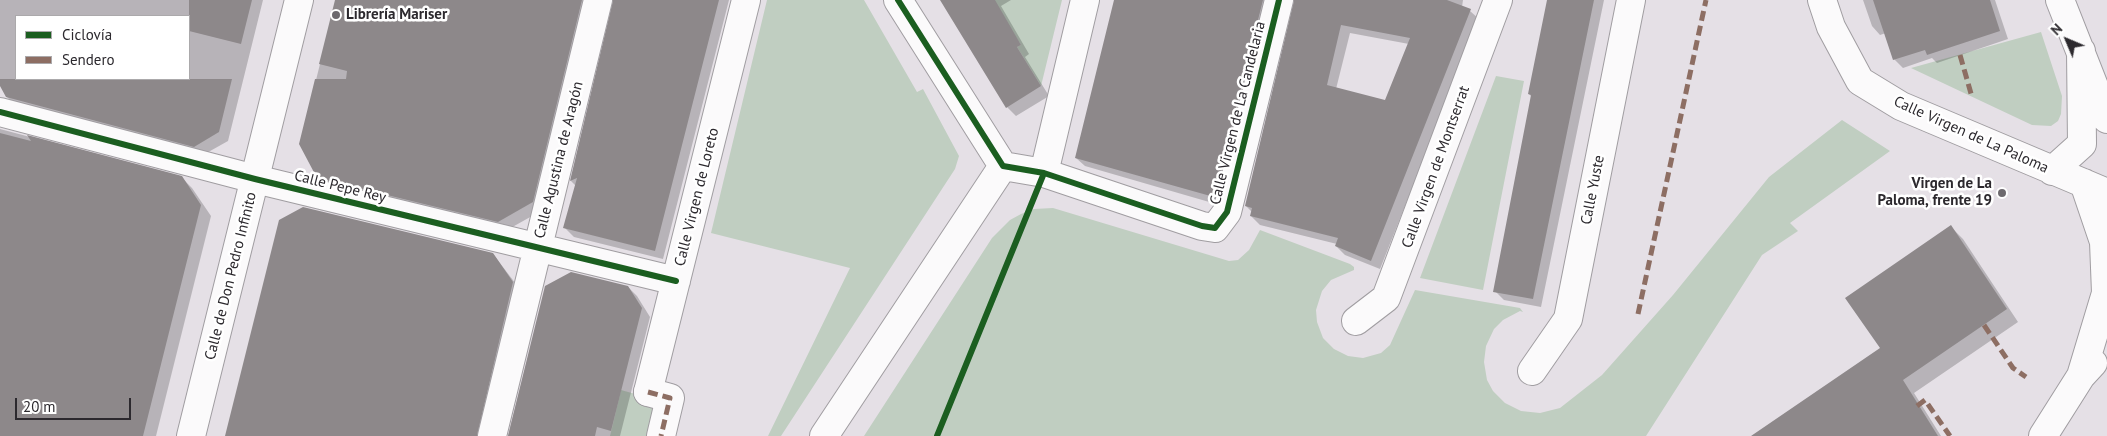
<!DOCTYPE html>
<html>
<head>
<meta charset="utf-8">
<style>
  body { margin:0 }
  #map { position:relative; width:2107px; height:436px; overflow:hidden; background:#e5e0e6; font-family:"PT Sans",sans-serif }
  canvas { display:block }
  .legend { position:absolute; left:15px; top:15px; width:175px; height:65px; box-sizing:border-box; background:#fff; border:1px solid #aba9ab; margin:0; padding:6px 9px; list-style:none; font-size:15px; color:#2c292e }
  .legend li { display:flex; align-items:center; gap:10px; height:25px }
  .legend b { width:25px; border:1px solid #aba9ab }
  .north { position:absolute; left:2042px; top:15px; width:50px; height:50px; -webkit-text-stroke:4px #fff; paint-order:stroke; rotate:315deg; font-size:14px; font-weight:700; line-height:20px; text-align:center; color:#2c292e }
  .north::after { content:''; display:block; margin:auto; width:18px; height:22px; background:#2c292e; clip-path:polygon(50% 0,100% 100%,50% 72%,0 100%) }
  .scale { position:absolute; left:15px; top:398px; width:116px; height:22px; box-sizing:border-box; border:2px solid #2c292e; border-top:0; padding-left:6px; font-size:15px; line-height:18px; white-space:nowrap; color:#2c292e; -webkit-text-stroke:4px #fff; paint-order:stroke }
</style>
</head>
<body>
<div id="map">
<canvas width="2107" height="436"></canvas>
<ul class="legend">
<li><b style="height:6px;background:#1b5e20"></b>Ciclovía</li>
<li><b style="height:6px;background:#8d6e63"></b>Sendero</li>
</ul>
<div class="north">N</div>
<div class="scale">20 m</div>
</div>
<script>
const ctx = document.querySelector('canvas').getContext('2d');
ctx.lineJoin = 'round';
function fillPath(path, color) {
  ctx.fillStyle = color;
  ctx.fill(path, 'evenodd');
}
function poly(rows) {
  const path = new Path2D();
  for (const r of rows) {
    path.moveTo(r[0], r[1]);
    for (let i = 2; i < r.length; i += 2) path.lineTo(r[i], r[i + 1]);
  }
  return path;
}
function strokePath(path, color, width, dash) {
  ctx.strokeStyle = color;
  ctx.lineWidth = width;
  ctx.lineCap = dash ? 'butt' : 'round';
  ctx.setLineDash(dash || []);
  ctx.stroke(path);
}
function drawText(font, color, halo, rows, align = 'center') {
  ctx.font = font + ' "PT Sans",sans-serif';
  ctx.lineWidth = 5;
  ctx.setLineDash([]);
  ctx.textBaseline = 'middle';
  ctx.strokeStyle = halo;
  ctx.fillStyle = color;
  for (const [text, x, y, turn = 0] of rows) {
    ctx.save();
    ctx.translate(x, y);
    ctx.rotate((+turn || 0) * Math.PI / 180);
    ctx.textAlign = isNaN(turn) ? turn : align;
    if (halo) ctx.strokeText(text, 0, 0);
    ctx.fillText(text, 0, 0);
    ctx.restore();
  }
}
const green = poly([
  [767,0,864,0,917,92,923,89,959,156,955,169,781,436,768,436,850,268,711,233],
  [990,0,1062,0,1041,86,1017,47,1021,45],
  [2041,32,2062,96,2061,114,2058,121,2051,126,2032,125,1911,68],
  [1496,76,1524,81,1483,290,1420,278],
  [1842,120,1890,151,1790,223,1798,231,1762,255,1646,436,864,436,992,238,1010,220,1021,214,1034,209,1053,208,1229,261,1238,260,1249,250,1260,230,1350,264,1354,267,1354,270,1331,280,1322,291,1316,310,1317,322,1323,338,1334,349,1348,356,1363,358,1381,353,1390,345,1415,290,1520,308,1523,312,1520,311,1503,320,1494,329,1486,346,1484,362,1487,380,1493,391,1505,403,1521,411,1540,413,1560,408,1602,375,1673,295,1769,177],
  [621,390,675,405,667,436,610,436]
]);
const shadow = poly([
  [0,0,263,0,228,141,203,155,16,106,7,97,0,84],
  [16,16,189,16,189,79,16,79],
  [336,0,594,0,541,211,507,230,327,186,318,177,300,144],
  [614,0,729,0,663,259,574,237,565,228,576,186,571,181],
  [941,0,1011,0,1001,6,1029,54,1025,57,1049,96,1016,116,1007,107],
  [1116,0,1275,0,1223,206,1085,166,1076,158],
  [1295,0,1463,0,1462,7,1470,11,1479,19,1380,269,1345,255,1336,246,1337,244,1260,225,1251,216,1252,212,1246,206],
  [1350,33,1409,44,1386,101,1336,89],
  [1550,0,1604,0,1541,307,1504,300,1495,291,1532,97,1529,94],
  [1863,0,1995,0,2008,39,1937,63,1932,58,1903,68,1894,59,1886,33,1880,35,1872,26],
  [0,129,181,177,192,188,211,216,156,436,0,436],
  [1951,227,1963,239,2018,322,1914,393,1941,436,1788,436,1882,349],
  [493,254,522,292,488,436,226,436],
  [546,287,628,287,637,296,650,317,620,436,508,436]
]);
const building = poly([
  [189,0,252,0,241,44,189,31],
  [335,0,582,0,533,202,498,222,317,178,299,144,315,79,346,79,347,71,319,64],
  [613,0,719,0,655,251,563,228,577,178,570,181],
  [940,0,995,0,1021,45,1017,47,1041,86,1006,108],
  [1114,0,1263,0,1214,197,1075,158],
  [1294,0,1447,0,1471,9,1371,261,1335,246,1338,238,1250,216,1252,208,1245,206],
  [1341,25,1410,38,1385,100,1327,85],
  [1547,0,1594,0,1533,299,1493,292,1531,95,1528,94],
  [1873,0,1990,0,2000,31,1927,55,1925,50,1893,60],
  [0,79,232,79,219,132,194,147,6,97,0,86],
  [0,133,31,141,27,135,182,176,201,205,143,436,0,436],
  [303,207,493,253,513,282,477,436,225,436,279,220],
  [1951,225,2007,309,1903,380,1938,436,1751,436,1880,348,1845,298],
  [571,272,628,286,642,308,611,431,597,427,595,436,508,436,545,286]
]);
const pedestrian = poly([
  [648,392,670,398,661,436]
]);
const minor = poly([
  [898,0,1003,166,1044,173,1202,226,1215,228,1227,212,1279,0],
  [1822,0,1831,27,1860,81,1901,106,2107,193],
  [2060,0,2107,119],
  [0,112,255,179,676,281],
  [2052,171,2082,144,2081,51],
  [1044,173,1085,0],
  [1356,321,1386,298,1498,0],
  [1532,371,1568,319,1631,0],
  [2081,376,2106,293,2104,242,2084,183],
  [648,392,746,0],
  [492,436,598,0],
  [824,436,1003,166],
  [2043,436,2081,376,2093,363]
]);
const tertiary = poly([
  [191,436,299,0]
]);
const quiet = poly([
  [1960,55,1972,97],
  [1638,314,1706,0],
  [1984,325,2013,368,2026,377],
  [648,392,670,398,661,436],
  [1917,406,1925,400,1950,436]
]);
const cycleway = poly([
  [898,0,1003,166,1044,173,1202,226,1215,228,1227,212,1279,0],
  [0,112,255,179,676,281],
  [937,436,1044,173]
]);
const markers = [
  [336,15,5,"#6d696e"],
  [2002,193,5,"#6d696e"]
];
const poiNames = [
  ["Librería Mariser",346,15],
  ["Virgen de La",1992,184,"right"],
  ["Paloma, frente 19",1992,201,"right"]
];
const streetNames = [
  ["Calle Virgen de La Candelaria",1238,113,-76],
  ["Calle Virgen de La Paloma",1971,135,24],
  ["Calle Agustina de Aragón",559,160,-76],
  ["Calle Virgen de Montserrat",1436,167,-70],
  ["Calle Pepe Rey",340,187,14],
  ["Calle Yuste",1593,190,-79],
  ["Calle Virgen de Loreto",697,197,-76],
  ["Calle de Don Pedro Infinito",231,276,-76]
];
fillPath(green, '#c0cec1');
fillPath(shadow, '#0003');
fillPath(building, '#8d888a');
strokePath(pedestrian, '#a09da1', 30);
strokePath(minor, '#a09da1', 30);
strokePath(tertiary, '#a09da1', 30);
strokePath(pedestrian, '#fbfafb', 28);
strokePath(minor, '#fbfafb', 28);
strokePath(tertiary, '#fbfafb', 28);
strokePath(quiet, '#8d6e63', 5, [10, 5]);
strokePath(cycleway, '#1b5e20', 6);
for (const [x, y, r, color] of markers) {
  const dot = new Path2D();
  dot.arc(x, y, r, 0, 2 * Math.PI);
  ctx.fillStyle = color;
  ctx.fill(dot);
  strokePath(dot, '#fff', 2);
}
drawText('bold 15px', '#2c292e', '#fff', poiNames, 'left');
drawText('15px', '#2c292e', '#fff', streetNames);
</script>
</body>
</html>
